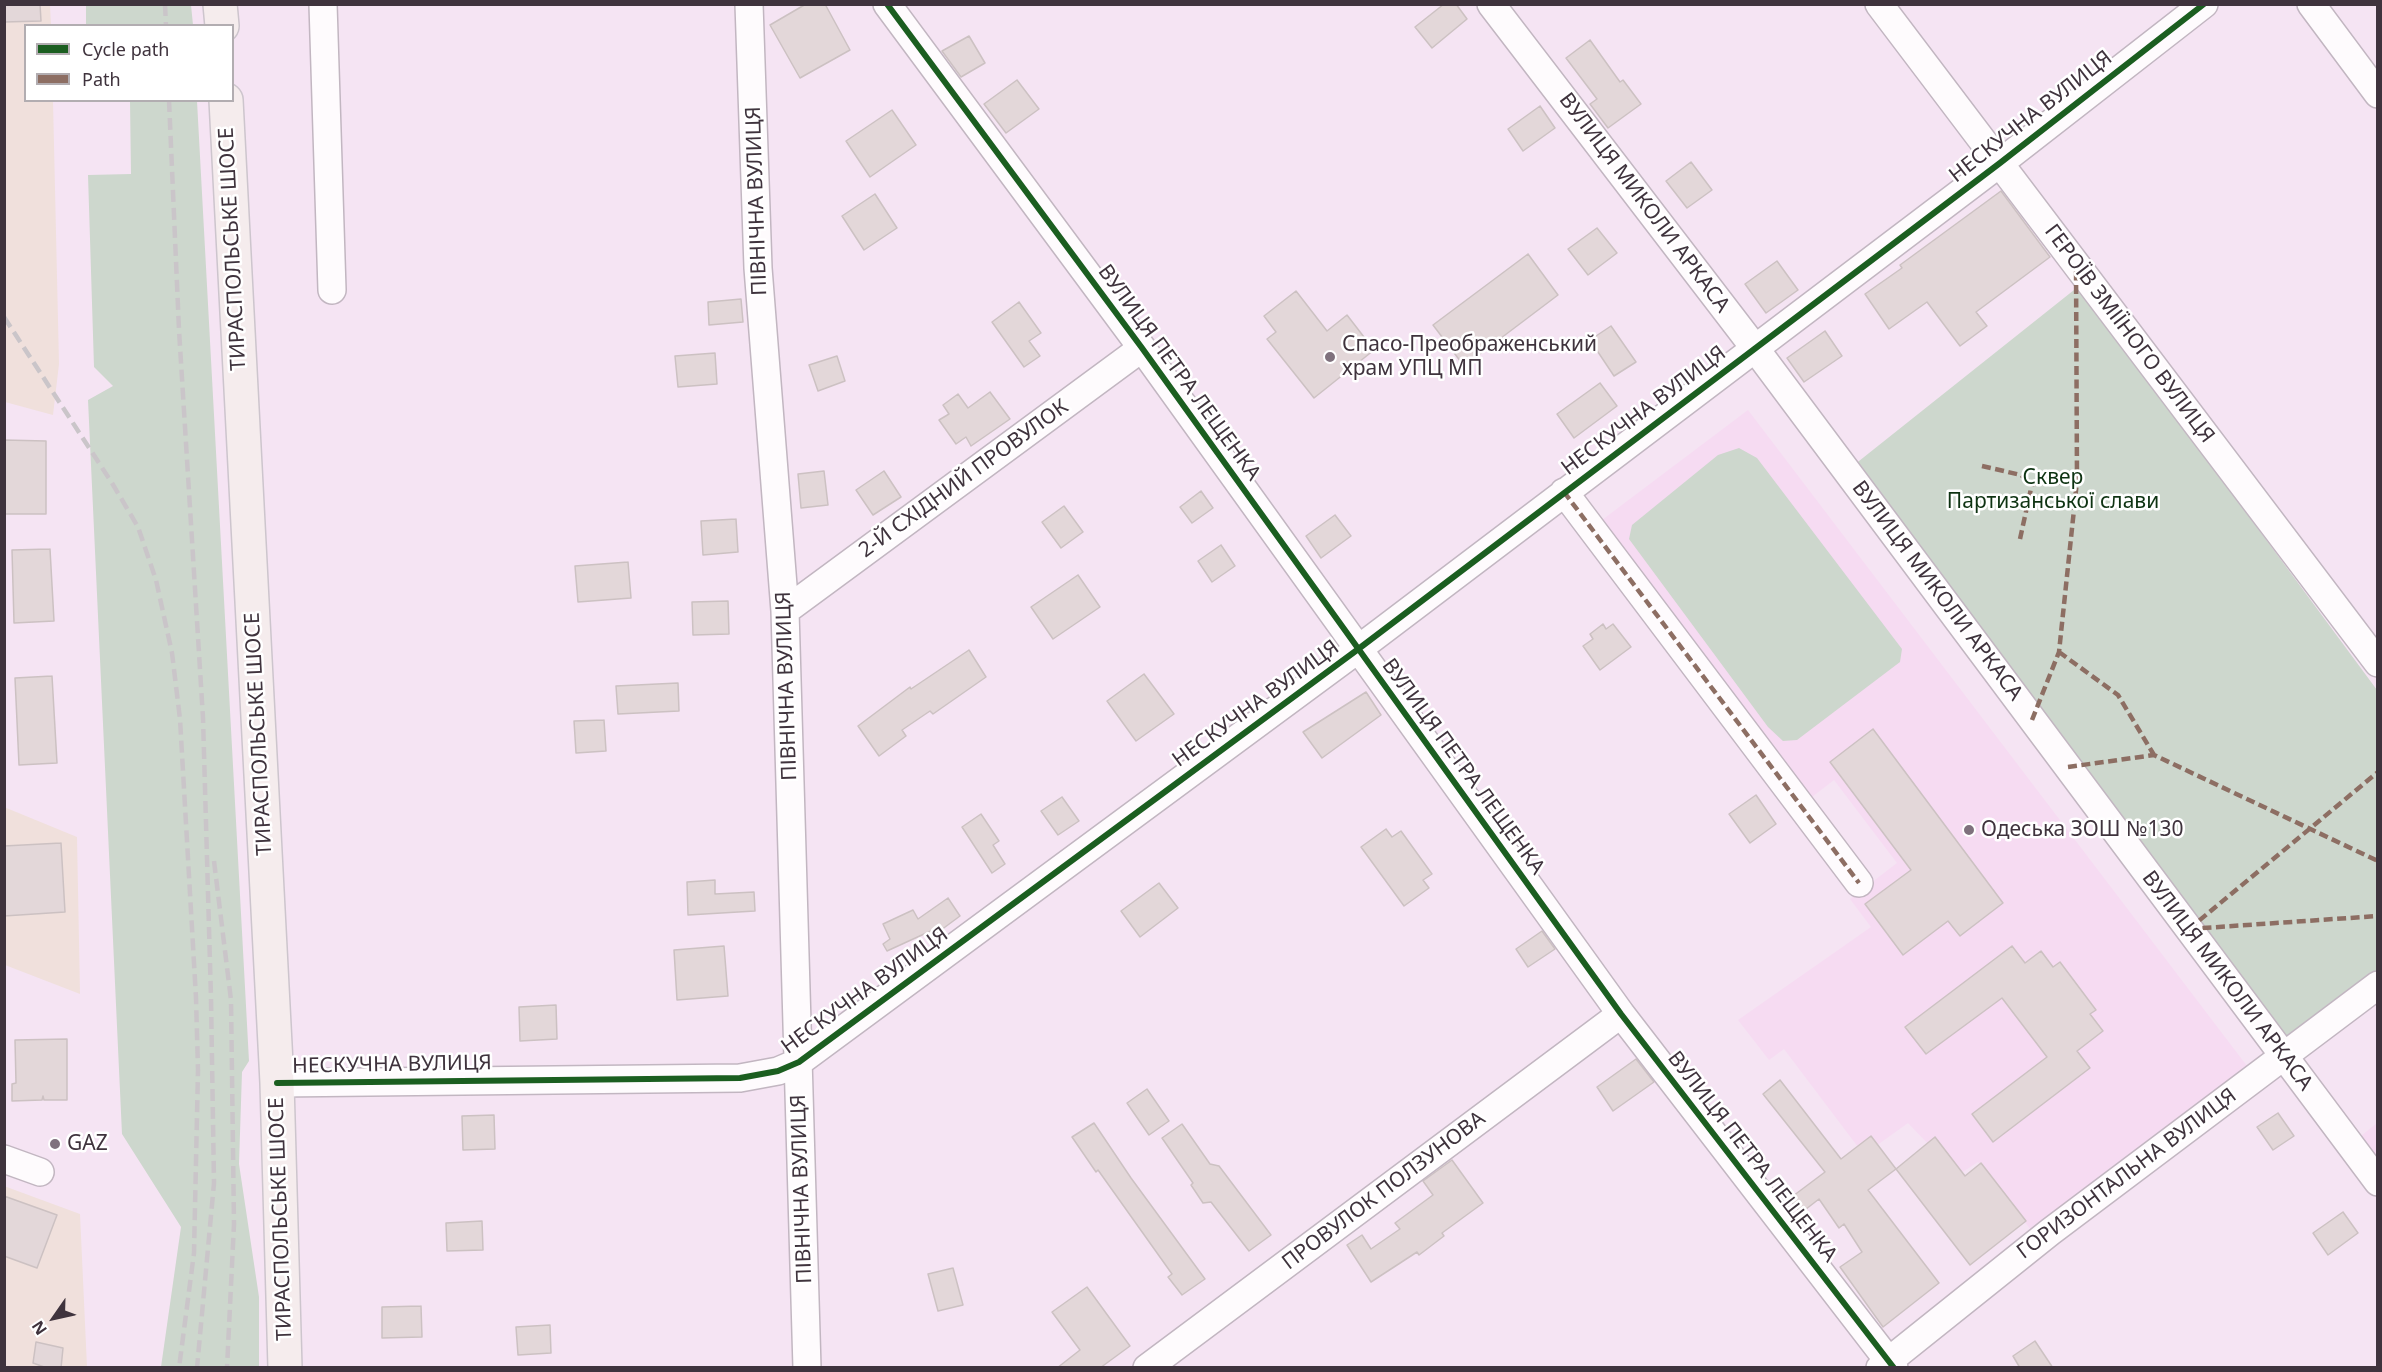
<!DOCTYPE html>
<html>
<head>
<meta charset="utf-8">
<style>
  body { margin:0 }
  #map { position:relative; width:2382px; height:1372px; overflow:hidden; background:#f5e4f3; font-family:"Noto Sans",sans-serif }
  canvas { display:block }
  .frame { position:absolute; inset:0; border:6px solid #3f333d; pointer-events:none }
  .legend { position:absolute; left:24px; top:24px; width:210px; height:78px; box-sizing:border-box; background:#fff; border:2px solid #b2adb1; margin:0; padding:8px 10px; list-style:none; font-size:18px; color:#3f333d }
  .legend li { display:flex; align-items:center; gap:12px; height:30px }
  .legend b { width:30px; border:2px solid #b2adb1 }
  .north { position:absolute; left:24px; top:1288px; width:60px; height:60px; -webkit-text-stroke:4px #fff; paint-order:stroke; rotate:236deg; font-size:16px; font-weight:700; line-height:24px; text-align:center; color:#3f333d }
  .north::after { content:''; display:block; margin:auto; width:21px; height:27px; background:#3f333d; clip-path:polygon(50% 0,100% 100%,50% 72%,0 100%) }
</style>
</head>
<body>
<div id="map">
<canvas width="2382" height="1372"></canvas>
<div class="frame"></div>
<ul class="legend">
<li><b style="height:8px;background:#1b5e20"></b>Cycle path</li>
<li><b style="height:8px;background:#8d6e63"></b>Path</li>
</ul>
<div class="north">N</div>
</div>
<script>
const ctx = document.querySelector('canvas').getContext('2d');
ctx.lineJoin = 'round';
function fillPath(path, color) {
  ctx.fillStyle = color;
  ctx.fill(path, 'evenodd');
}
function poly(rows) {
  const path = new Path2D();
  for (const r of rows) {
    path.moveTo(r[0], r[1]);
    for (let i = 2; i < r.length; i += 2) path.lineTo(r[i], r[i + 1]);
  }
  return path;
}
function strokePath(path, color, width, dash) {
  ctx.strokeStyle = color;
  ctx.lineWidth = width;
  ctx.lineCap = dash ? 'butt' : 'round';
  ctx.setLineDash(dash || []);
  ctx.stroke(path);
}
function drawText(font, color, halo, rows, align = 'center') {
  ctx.font = font + ' "Noto Sans",sans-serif';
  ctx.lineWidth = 5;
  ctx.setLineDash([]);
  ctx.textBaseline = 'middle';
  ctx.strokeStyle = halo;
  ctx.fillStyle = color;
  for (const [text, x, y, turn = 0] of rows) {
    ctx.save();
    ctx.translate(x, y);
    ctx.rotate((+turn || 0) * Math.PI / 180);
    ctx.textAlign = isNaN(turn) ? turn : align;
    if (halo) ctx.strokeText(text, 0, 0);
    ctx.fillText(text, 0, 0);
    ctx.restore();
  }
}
const industrial = poly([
  [4,5,50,5,51,25,26,26,26,100,53,101,59,364,53,415,5,402],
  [4,807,77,837,80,994,5,965],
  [4,1186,80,1214,87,1367,5,1367]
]);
const built = poly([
  [1748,410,2247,1066,2031,1230,1978,1162,1958,1175,1908,1123,1876,1146,1868,1138,1858,1147,1784,1049,1769,1060,1738,1020,1871,927,1850,899,1897,863,1834,780,1812,797,1602,520],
  [2377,1123,2377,1168,2356,1140]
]);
const green = poly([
  [86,5,191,5,193,25,86,25],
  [130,101,197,101,249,1061,242,1072,239,1164,259,1297,259,1367,161,1367,181,1227,122,1134,88,400,113,386,94,367,88,175,131,174],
  [2079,286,2377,690,2377,971,2285,1040,1854,465],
  [1739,448,1757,458,1902,649,1900,662,1797,740,1783,741,1768,727,1629,539,1632,525,1718,455]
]);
const building = poly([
  [4,4,40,4,41,21,4,22,4,4],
  [806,4,825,4,850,50,800,78,770,25,806,4],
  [1444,4,1456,4,1467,19,1432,48,1415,27,1444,4],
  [969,36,985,63,961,77,942,51,969,36],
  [1590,40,1620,82,1623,80,1641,104,1608,128,1590,104,1597,99,1566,58,1590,40],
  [1017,80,1039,109,1006,133,984,104,1017,80],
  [1540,106,1555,128,1523,151,1508,129,1540,106],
  [892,110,916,145,870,177,846,141,892,110],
  [1691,162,1712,190,1687,208,1666,181,1691,162],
  [2001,191,2050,257,1976,312,1987,326,1960,346,1927,302,1889,329,1865,294,1902,268,1900,265,2001,191],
  [875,194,897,228,864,250,842,216,875,194],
  [1597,228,1617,253,1588,275,1568,249,1597,228],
  [1528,254,1558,295,1464,366,1433,325,1528,254],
  [1777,261,1798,290,1766,313,1745,284,1777,261],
  [1296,291,1327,331,1347,315,1374,350,1314,398,1267,339,1276,332,1264,316,1296,291],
  [741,299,743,322,709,325,708,302,741,299],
  [1019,302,1041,333,1029,341,1040,356,1024,367,992,322,1019,302],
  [1611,326,1636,362,1614,376,1590,340,1611,326],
  [1825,331,1842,356,1804,382,1787,358,1825,331],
  [715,353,717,384,678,387,675,356,715,353],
  [837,356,845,381,818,391,809,365,837,356],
  [1600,383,1617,406,1574,438,1557,414,1600,383],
  [990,392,1010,419,971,446,966,437,956,444,939,420,949,414,943,405,958,394,968,408,990,392],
  [4,440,46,441,46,514,4,514,4,440],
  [824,471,828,505,801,508,798,474,824,471],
  [884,471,901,497,873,515,856,490,884,471],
  [1201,491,1213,508,1192,523,1180,507,1201,491],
  [1064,506,1083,532,1061,548,1042,522,1064,506],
  [1335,515,1351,536,1321,558,1306,536,1335,515],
  [736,519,738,552,703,555,701,521,736,519],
  [1221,545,1235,566,1212,582,1198,561,1221,545],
  [50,549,54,621,14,623,12,550,50,549],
  [628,562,631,598,578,602,575,566,628,562],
  [1078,575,1100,607,1053,639,1031,607,1078,575],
  [728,601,729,634,693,635,692,602,728,601],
  [1603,624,1606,629,1613,624,1631,647,1600,670,1583,646,1593,639,1590,634,1603,624],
  [969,650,986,677,933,714,930,711,902,730,906,736,879,756,858,726,910,687,911,689,969,650],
  [1144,674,1174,714,1136,741,1107,701,1144,674],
  [52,676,57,763,19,765,15,678,52,676],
  [678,683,679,711,618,714,616,686,678,683],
  [1366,692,1381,715,1322,758,1303,732,1366,692],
  [604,720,606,751,576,753,574,721,604,720],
  [1873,729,2003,903,1960,936,1948,921,1903,955,1865,904,1911,870,1830,762,1873,729],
  [1756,795,1776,824,1750,843,1729,814,1756,795],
  [1062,797,1079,821,1058,835,1041,811,1062,797],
  [981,814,999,841,993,845,1005,864,992,873,962,827,981,814],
  [1386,829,1392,837,1401,831,1432,874,1423,880,1429,888,1404,906,1361,847,1386,829],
  [61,843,65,912,4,916,4,846,61,843],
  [715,880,715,894,754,892,755,911,688,915,687,882,715,880],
  [1159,883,1178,908,1140,937,1121,911,1159,883],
  [948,898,960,916,937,933,935,929,887,951,883,944,890,939,883,924,913,910,918,919,948,898],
  [1542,931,1555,949,1528,967,1516,949,1542,931],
  [724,946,728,996,677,1000,674,950,724,946],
  [2012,946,2025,963,2041,951,2053,967,2060,962,2096,1010,2090,1014,2103,1031,2077,1051,2090,1068,1993,1142,1972,1114,2047,1057,2002,998,1926,1054,1905,1027,2012,946],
  [556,1005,557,1039,520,1041,519,1007,556,1005],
  [67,1039,67,1100,44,1100,43,1096,42,1100,12,1101,12,1084,16,1083,15,1040,67,1039],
  [1636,1059,1654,1082,1613,1111,1597,1087,1636,1059],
  [1780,1080,1841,1159,1871,1136,1896,1169,1868,1190,1939,1283,1883,1327,1840,1267,1862,1252,1844,1224,1839,1228,1819,1199,1801,1213,1789,1199,1825,1172,1763,1094,1780,1080],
  [1147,1089,1169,1121,1149,1135,1127,1103,1147,1089],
  [2278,1113,2294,1136,2273,1150,2257,1127,2278,1113],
  [494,1115,495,1149,463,1150,462,1116,494,1115],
  [1094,1123,1131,1178,1205,1279,1182,1295,1168,1277,1172,1274,1098,1170,1096,1172,1072,1137,1094,1123],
  [1182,1124,1210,1164,1219,1166,1271,1235,1249,1251,1211,1202,1203,1203,1191,1185,1193,1183,1162,1138,1182,1124],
  [1935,1137,1965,1176,1981,1163,2026,1221,1970,1265,1896,1169,1935,1137],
  [1452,1160,1483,1203,1442,1233,1444,1236,1419,1255,1417,1252,1371,1282,1347,1245,1362,1235,1371,1249,1400,1229,1395,1223,1433,1195,1423,1181,1452,1160],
  [4,1196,57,1215,37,1268,4,1256,4,1196],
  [2343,1212,2358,1233,2328,1255,2313,1233,2343,1212],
  [482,1221,483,1250,447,1251,446,1223,482,1221],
  [953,1268,963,1305,938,1311,928,1274,953,1268],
  [1087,1287,1130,1346,1100,1368,1057,1368,1080,1350,1052,1312,1087,1287],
  [421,1306,422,1337,382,1338,382,1307,421,1306],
  [550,1325,551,1353,518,1355,516,1327,550,1325],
  [2035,1341,2053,1368,2020,1368,2013,1356,2035,1341],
  [36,1342,63,1348,61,1368,47,1368,33,1363,36,1342]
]);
const minor = poly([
  [323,4,332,290],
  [749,4,758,268,785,611,807,1368],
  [887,4,1142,348,1621,1014,1894,1368],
  [1491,4,1757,351,2378,1182],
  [1879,4,2378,663],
  [2311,4,2378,94],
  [1564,492,1859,883],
  [785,611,1142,348],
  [277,1083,740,1078,778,1071,799,1062,1357,650,2000,163,2204,4],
  [4,1159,40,1172],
  [1147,1368,1621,1014],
  [1880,1368,2050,1232,2378,985]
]);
const major = poly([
  [220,4,222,26],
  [226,100,277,1083,285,1368]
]);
const rail = poly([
  [165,4,166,26],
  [169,100,179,330,203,718,211,998,214,1183,197,1368],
  [4,317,112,483,138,527,156,580,172,653,180,719,196,998,198,1070,194,1253,179,1368],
  [214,861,231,1000,234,1224,227,1368]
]);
const quiet = poly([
  [1982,466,2021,475,2032,484,2077,481],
  [1564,492,1859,883],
  [2020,539,2032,484],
  [2059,652,2118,695,2154,755],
  [2032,720,2059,652,2077,481,2076,264],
  [2068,767,2154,755,2378,861],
  [2189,929,2378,772],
  [2189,929,2378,916]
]);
const cycleway = poly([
  [887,4,1142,348,1621,1014,1894,1368],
  [277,1083,740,1078,778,1071,799,1062,1357,650,2000,163,2204,4]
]);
const markers = [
  [1330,357,6,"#7f717d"],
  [1969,830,6,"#7f717d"],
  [55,1144,6,"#7f717d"]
];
const streetNames = [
  ["НЕСКУЧНА ВУЛИЦЯ",2031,117,-38],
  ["ПІВНІЧНА ВУЛИЦЯ",757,201,-92],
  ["ВУЛИЦЯ МИКОЛИ АРКАСА",1644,203,53],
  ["ТИРАСПОЛЬСЬКЕ ШОСЕ",233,249,-93],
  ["ГЕРОЇВ ЗМІЇНОГО ВУЛИЦЯ",2129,334,53],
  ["ВУЛИЦЯ ПЕТРА ЛЕЩЕНКА",1179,373,54],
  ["НЕСКУЧНА ВУЛИЦЯ",1644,411,-37],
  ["2-Й СХІДНИЙ ПРОВУЛОК",964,479,-36],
  ["ВУЛИЦЯ МИКОЛИ АРКАСА",1937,591,53],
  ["ПІВНІЧНА ВУЛИЦЯ",787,686,-92],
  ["НЕСКУЧНА ВУЛИЦЯ",1256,704,-36],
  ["ТИРАСПОЛЬСЬКЕ ШОСЕ",259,734,-93],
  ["ВУЛИЦЯ ПЕТРА ЛЕЩЕНКА",1463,767,54],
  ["ВУЛИЦЯ МИКОЛИ АРКАСА",2227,981,53],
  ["НЕСКУЧНА ВУЛИЦЯ",865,991,-36],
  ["НЕСКУЧНА ВУЛИЦЯ",392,1065,-1],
  ["ВУЛИЦЯ ПЕТРА ЛЕЩЕНКА",1752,1157,52],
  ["ГОРИЗОНТАЛЬНА ВУЛИЦЯ",2127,1174,-37],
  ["ПІВНІЧНА ВУЛИЦЯ",802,1189,-92],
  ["ПРОВУЛОК ПОЛЗУНОВА",1384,1191,-37],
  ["ТИРАСПОЛЬСЬКЕ ШОСЕ",281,1219,-92]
];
const poiNames = [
  ["Спасо-Преображенський",1342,345],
  ["храм УПЦ МП",1342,369],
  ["Одеська ЗОШ №130",1981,830],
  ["GAZ",67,1144]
];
const parkNames = [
  ["Сквер",2053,478],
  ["Партизанської слави",2053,502]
];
fillPath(industrial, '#f0e0dc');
fillPath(built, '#f6dbf2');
fillPath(green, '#cdd7cd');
fillPath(building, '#e3d7d9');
strokePath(building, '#ccc1c2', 1.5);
strokePath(minor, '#c2b6c1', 30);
strokePath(major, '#cdc5cd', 36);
strokePath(minor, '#fefbfd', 27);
strokePath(major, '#f5eced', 33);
strokePath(rail, '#cac5c9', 4.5, [12, 6]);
strokePath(quiet, '#8d6e63', 4.5, [9, 4.5]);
strokePath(cycleway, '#1b5e20', 6);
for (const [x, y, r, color] of markers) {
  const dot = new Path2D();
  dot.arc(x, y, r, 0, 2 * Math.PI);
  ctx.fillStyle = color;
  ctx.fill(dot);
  strokePath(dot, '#fff', 2);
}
drawText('21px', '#3f333d', '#fff', streetNames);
drawText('21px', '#3f333d', '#fff', poiNames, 'left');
drawText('21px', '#0e3312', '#fff', parkNames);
</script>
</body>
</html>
